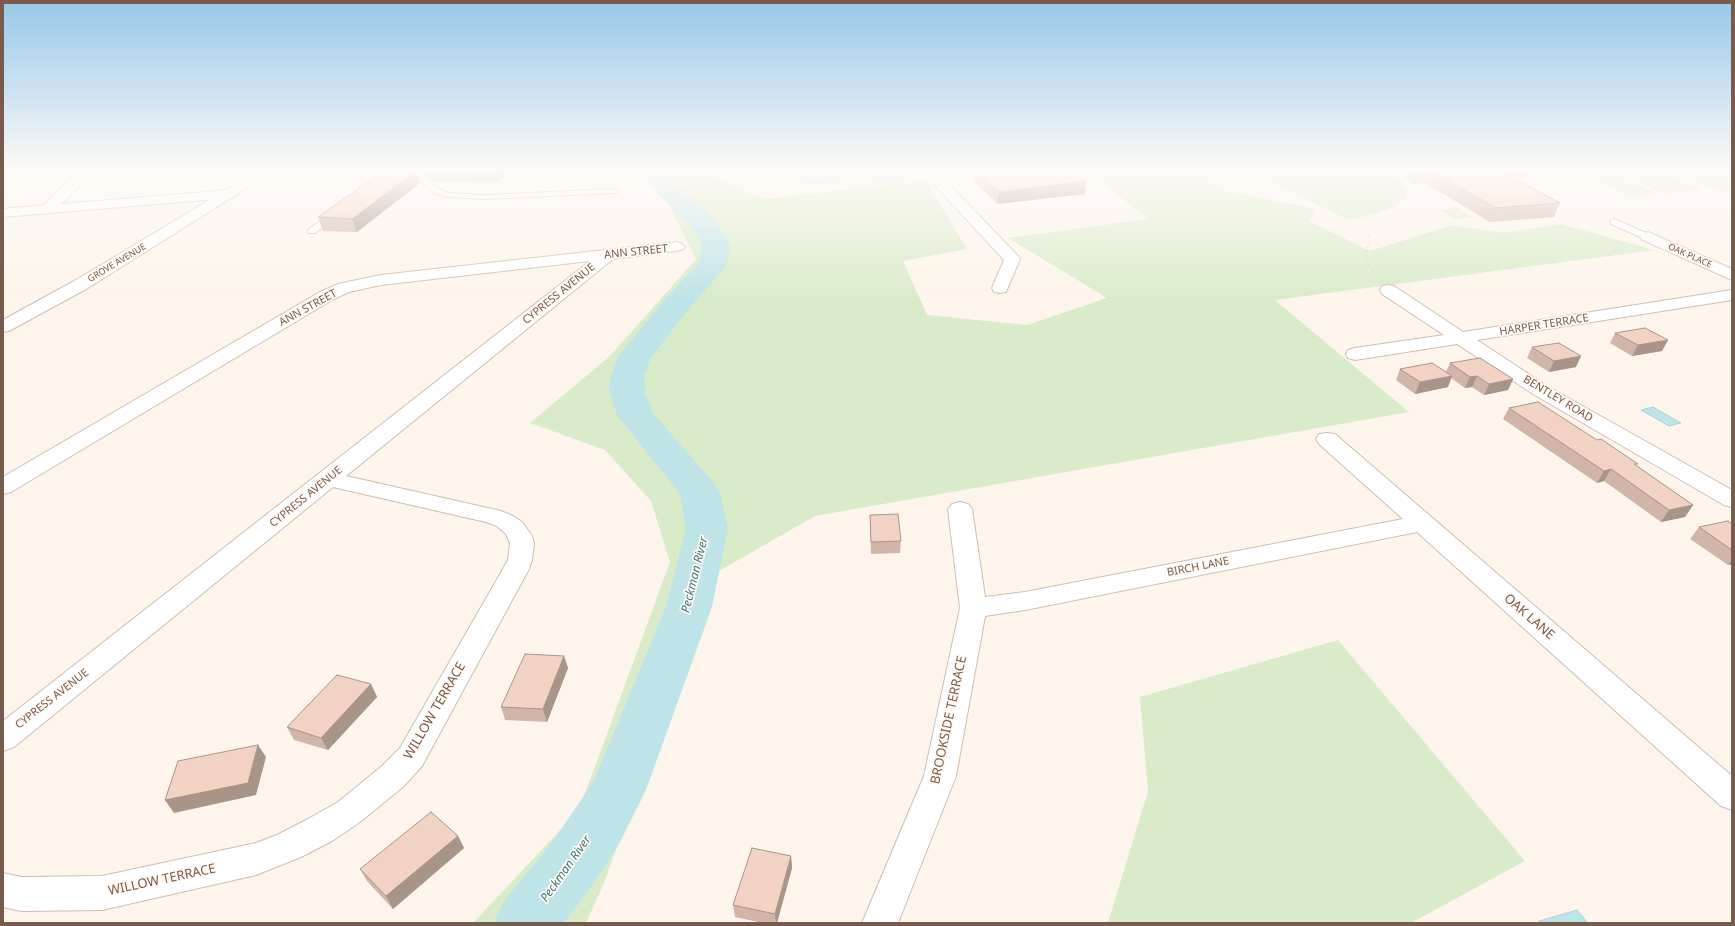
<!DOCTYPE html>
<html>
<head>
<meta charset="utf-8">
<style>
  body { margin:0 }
  #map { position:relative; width:1735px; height:926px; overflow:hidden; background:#fdf5ec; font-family:"Noto Sans",sans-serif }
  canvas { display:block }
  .frame { position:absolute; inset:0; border:4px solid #795b4e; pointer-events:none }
</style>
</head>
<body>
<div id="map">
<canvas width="1735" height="926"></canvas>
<div class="frame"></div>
</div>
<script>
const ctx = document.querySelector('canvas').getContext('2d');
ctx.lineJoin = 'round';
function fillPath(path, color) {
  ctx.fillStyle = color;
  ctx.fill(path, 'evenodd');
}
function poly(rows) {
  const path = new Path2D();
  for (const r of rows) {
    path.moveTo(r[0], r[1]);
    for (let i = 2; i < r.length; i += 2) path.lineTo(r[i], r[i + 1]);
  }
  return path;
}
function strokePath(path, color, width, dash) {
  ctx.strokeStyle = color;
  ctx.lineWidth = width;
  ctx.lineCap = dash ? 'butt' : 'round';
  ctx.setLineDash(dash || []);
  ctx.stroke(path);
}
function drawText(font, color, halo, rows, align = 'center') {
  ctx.font = font + ' "Noto Sans",sans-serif';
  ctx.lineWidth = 3.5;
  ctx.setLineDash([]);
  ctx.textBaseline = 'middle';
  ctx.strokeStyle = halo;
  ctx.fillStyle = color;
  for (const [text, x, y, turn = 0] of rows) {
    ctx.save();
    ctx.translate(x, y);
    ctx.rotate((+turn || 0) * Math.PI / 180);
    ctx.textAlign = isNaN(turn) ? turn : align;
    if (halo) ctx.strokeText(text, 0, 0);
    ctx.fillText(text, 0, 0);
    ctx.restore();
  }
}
const green = poly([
  [648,169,700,169,698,171,765,199,925,180,967,249,903,261,927,315,1027,325,1107,298,1008,238,1148,219,1085,169,1211,169,1203,174,1219,189,1314,209,1309,221,1370,251,1452,225,1504,233,1560,224,1655,250,1275,300,1409,412,815,516,719,571,603,885,586,923,473,923,579,810,670,562,651,501,605,450,530,423,611,355,696,259,669,205,668,197],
  [1256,169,1384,169,1400,181,1406,189,1406,198,1394,207,1371,215,1349,220,1247,171],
  [1572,169,1602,169,1656,193,1630,196],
  [1609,169,1654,169,1703,190,1665,194],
  [1666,169,1732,169,1732,195,1668,170],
  [1457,208,1473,217,1455,219,1439,210],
  [1338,640,1525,861,1411,923,1108,923,1148,791,1140,697]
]);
const water = poly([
  [810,169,831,169,839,173,841,178,833,182,821,184,808,183,799,180,799,175,810,169],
  [870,169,902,169,907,173,908,175,898,181,879,182,866,177,866,172,870,169],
  [1653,407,1681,423,1669,426,1641,410,1653,407],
  [1577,910,1588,923,1540,923,1539,921,1577,910]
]);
const river = poly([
  [642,169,665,169,674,182,698,206,711,215,730,245,727,265,687,311,650,359,644,380,645,391,652,412,714,483,720,492,728,528,712,607,646,790,619,844,595,881,564,923,494,923,504,901,553,841,577,806,595,778,666,607,686,528,680,494,617,415,609,391,610,380,617,358,665,299,699,263,702,245,691,225,680,216,656,192,642,169]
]);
const path = poly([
  [1369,235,1366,262,1378,277]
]);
const service = poly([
  [398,169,406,169,406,171,421,174,429,179,439,189,449,193,483,195,615,189,619,191,615,193,483,199,448,197,433,193,423,183,416,178,400,175,398,169],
  [945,169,966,169,931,176,927,174,928,172,945,169],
  [335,211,338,212,339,214,338,216,315,233,309,233,308,231,309,229,335,211],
  [1614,219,1651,235,1652,237,1651,239,1645,239,1611,224,1610,222,1611,220,1614,219]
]);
const minor = poly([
  [79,169,92,169,89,176,61,204,229,190,234,191,236,194,234,197,229,198,3,217,3,209,44,205,79,169],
  [920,169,934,169,1018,256,1020,259,1006,292,1000,293,994,292,992,288,1004,260,920,169],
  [1648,232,1732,269,1732,280,1643,240,1640,237,1643,234,1648,232],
  [677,242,682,244,685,247,682,250,613,259,346,476,501,511,513,516,522,522,532,536,534,543,532,560,529,569,422,766,404,786,360,822,332,841,301,857,256,875,102,910,21,911,3,907,3,873,21,877,102,876,256,843,277,835,308,819,338,802,382,766,400,748,503,569,508,560,510,543,506,534,497,526,486,522,333,487,14,747,3,751,3,721,590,261,381,285,349,292,332,300,11,492,3,494,3,477,320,292,338,284,381,275,677,242],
  [1388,285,1394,286,1463,332,1732,290,1732,300,1477,340,1547,386,1732,490,1732,507,1724,505,1533,394,1457,344,1355,360,1348,358,1346,354,1348,350,1355,348,1444,335,1382,294,1380,290,1382,286,1388,285],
  [1327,433,1335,434,1732,776,1732,810,1721,806,1417,532,1025,610,985,616,956,776,898,923,862,923,924,776,960,608,948,509,952,504,960,502,968,504,972,509,985,597,1025,592,1403,519,1319,444,1316,439,1319,434,1327,433]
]);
const tertiary = poly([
  [261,169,277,169,88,288,9,331,3,332,3,320,76,280,261,169]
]);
const wall = poly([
  [386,169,509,169,498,182,433,181,422,173,417,172,420,183,357,232,323,231,318,217],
  [975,169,1086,181,1085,194,997,204,974,181],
  [1392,169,1531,169,1528,176,1510,177,1560,203,1554,217,1490,222,1425,183,1415,184],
  [1615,333,1668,340,1662,351,1632,356,1610,343],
  [1532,347,1576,367,1549,372,1527,358],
  [1450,363,1513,379,1508,390,1484,395,1472,387,1465,388,1451,378,1448,387,1415,394,1396,380,1400,369,1446,372],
  [1509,408,1637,466,1693,505,1685,517,1661,522,1604,481,1597,483,1503,419],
  [870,515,901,541,900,553,871,554],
  [1732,524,1732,564,1728,565,1690,539,1699,527],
  [564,656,568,668,547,722,505,720,501,707],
  [371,684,377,697,328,750,294,740,287,727],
  [458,836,464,848,393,909,367,881,360,869],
  [791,856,792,868,777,923,763,923,735,917,733,905]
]);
const shadedWall = poly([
  [496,169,509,169,498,182,495,171],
  [417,170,420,183,357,232,352,219],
  [1086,181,1085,194,997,204,999,192],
  [1668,340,1662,351,1632,356,1638,345],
  [1581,356,1576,367,1549,372,1554,361],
  [1452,376,1448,387,1415,394,1420,382],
  [1477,376,1472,387,1465,388,1470,377],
  [1513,379,1508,390,1484,395,1489,384],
  [1611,469,1604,481,1597,483,1604,471],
  [1693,505,1685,517,1661,522,1669,510],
  [1732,560,1732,564,1728,565],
  [564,656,568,668,547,722,543,709],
  [371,684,377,697,328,750,321,738],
  [258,745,266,757,256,795,174,813,165,800],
  [458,836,464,848,393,909,386,896],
  [791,856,792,868,777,923,776,923,775,914]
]);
const building = poly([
  [416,169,417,170,352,219,318,217,385,170,416,169],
  [429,169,496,169,495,171,429,169],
  [975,169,1071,169,1086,181,999,192,975,169],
  [1417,169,1496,169,1560,203,1496,208,1430,170,1420,171,1417,169],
  [1645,328,1668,340,1638,345,1615,333,1645,328],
  [1559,343,1581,356,1554,361,1532,347,1559,343],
  [1480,358,1513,379,1489,384,1477,376,1470,377,1450,363,1480,358],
  [1432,363,1452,376,1420,382,1400,369,1432,363],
  [1538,402,1597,440,1601,439,1638,464,1634,464,1693,505,1669,510,1611,469,1604,471,1509,408,1538,402],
  [898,514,901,541,871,542,870,515,898,514],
  [1728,521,1732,524,1732,550,1699,527,1728,521],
  [525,654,564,656,543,709,501,707,525,654],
  [337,675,371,684,321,738,287,727,337,675],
  [258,745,248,783,165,800,178,761,258,745],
  [431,812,458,836,386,896,360,869,431,812],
  [752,848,791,856,775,914,733,905,752,848]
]);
const farStreetnames = [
  ["OAK PLACE",1690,256,24],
  ["GROVE AVENUE",117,263,-31]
];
const streetNames = [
  ["ANN STREET",636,252,-6],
  ["CYPRESS AVENUE",559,294,-39],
  ["ANN STREET",308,308,-29],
  ["HARPER TERRACE",1544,325,-9],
  ["BENTLEY ROAD",1558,399,31],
  ["CYPRESS AVENUE",306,497,-39],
  ["BIRCH LANE",1198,567,-11],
  ["CYPRESS AVENUE",52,699,-38]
];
const waterNames = [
  ["Peckman River",695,575,-76],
  ["Peckman River",566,869,-55]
];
const nearStreetnames = [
  ["OAK LANE",1529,617,41],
  ["WILLOW TERRACE",435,711,-60],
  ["BROOKSIDE TERRACE",949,720,-78],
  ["WILLOW TERRACE",162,880,-12]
];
fillPath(green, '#d9ebc9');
fillPath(water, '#bfe4e7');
strokePath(water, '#a6d4d9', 1);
fillPath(river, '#bfe4e7');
strokePath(service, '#d0bdb0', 2);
strokePath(minor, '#d0bdb0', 2);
strokePath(tertiary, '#d0bdb0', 2);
strokePath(path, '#d8b6a5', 1.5, [0.5, 2]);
fillPath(service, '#fff');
fillPath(minor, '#fff');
fillPath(tertiary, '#fff');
fillPath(wall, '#d0b5a8');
fillPath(shadedWall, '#a99488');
fillPath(building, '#f2d3c3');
strokePath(building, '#a99488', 1);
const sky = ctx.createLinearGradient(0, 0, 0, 299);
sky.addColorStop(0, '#97c7e8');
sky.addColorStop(0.57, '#fefaf6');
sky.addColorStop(1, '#fefaf600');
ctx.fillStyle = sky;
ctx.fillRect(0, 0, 1735, 299);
drawText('9px', '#795b4e', '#fff9f3', farStreetnames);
drawText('11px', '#795b4e', '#fff9f3', streetNames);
drawText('italic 12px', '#40777d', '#fff9f3', waterNames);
drawText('13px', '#795b4e', '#fff9f3', nearStreetnames);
</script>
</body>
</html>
